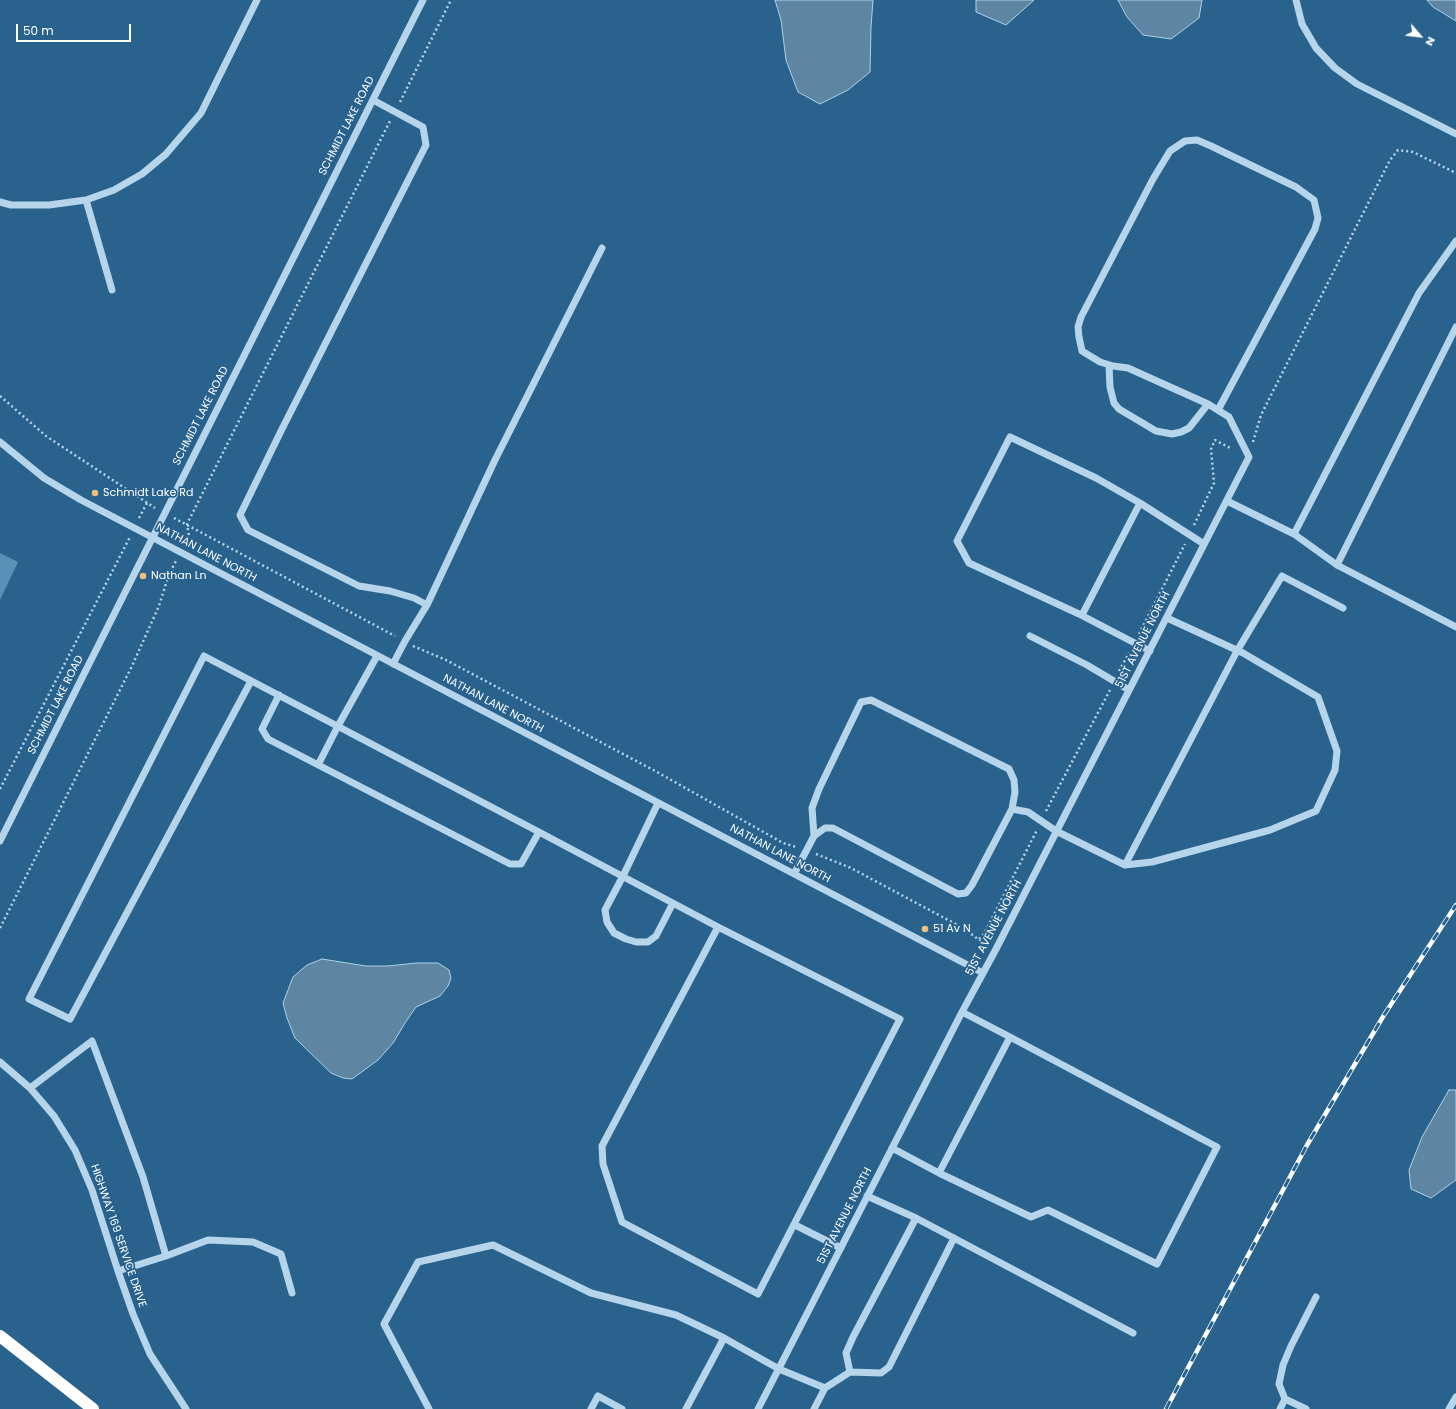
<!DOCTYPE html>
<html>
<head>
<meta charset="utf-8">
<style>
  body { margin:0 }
  #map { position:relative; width:1456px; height:1409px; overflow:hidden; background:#28628d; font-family:Poppins,sans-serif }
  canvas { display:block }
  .north { position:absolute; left:1400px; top:16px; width:40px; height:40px; -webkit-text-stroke:3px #28628d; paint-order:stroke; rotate:118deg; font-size:11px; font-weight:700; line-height:16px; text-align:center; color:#fff }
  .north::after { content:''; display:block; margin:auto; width:14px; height:18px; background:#fff; clip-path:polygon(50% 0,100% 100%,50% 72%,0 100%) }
  .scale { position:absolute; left:16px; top:24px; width:115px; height:18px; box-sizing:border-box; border:2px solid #fff; border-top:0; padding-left:5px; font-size:12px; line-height:14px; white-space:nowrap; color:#fff; -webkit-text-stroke:3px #28628d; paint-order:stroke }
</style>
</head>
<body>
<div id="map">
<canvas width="1456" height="1409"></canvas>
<div class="north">N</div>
<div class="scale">50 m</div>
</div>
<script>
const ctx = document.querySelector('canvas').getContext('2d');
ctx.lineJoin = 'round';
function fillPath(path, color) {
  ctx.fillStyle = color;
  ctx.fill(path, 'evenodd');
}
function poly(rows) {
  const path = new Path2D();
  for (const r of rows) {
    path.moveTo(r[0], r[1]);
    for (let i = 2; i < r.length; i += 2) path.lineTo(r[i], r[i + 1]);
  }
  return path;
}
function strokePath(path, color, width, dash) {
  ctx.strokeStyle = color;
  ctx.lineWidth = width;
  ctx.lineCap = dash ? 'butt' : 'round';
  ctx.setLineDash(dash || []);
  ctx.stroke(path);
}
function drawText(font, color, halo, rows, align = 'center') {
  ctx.font = font + ' Poppins,sans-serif';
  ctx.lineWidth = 3.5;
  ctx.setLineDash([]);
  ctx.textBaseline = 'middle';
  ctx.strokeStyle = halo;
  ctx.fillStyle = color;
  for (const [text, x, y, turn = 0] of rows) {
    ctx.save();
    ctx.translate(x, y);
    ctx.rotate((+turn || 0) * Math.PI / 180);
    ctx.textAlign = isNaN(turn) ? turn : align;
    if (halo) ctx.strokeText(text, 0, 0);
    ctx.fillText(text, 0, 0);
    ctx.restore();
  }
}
const water = poly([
  [775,0,873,0,871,27,870,72,848,90,820,104,798,92,786,60,781,20,775,0],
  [976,0,1034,0,1006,25,976,12,976,0],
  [1118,0,1202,0,1199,18,1171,39,1143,35,1127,17,1118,0],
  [1427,0,1456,0,1456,21,1433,7,1427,0],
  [322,959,366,966,388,966,416,963,438,963,449,970,451,978,448,986,440,996,416,1007,405,1023,393,1043,378,1060,352,1079,343,1078,331,1073,295,1038,287,1018,283,1003,293,977,307,965,322,959],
  [1449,1090,1456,1090,1456,1180,1431,1198,1411,1189,1409,1170,1422,1137,1449,1090]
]);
const building = poly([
  [0,553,18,562,0,600]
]);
const path = poly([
  [400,102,451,0],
  [0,396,46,436,155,508],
  [1253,442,1261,415,1390,160,1398,150,1413,152,1456,173],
  [139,518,147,503],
  [174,518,395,636],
  [1194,525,1214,483,1211,449,1215,440,1232,449],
  [185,544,189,536,187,524,390,121],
  [1139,634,1185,544],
  [413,646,446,660,657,772,783,843,796,847],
  [1119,671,1129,653],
  [0,789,130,537],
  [1046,811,1110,690],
  [816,854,851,868,963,928,986,945],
  [0,928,132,666,159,606,169,574,176,561],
  [979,939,984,934,1037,830]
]);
const minor = poly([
  [1296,0,1302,24,1316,48,1335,68,1357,84,1456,134],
  [373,100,423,127,426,145,282,429,240,515,248,530,359,586,390,591,414,598,427,605],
  [86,200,112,290],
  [0,202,11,205,49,205,86,200,114,190,142,174,166,154,201,113,257,0],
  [1109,365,1110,387,1114,403,1119,409,1156,431,1172,434,1181,432,1189,428,1208,404],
  [0,442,44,478,81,500,983,973],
  [1227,501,1294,534,1337,565,1456,627],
  [1294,534,1419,293,1456,241],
  [1337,565,1456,327],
  [1082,615,1140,503],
  [1030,636,1087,665,1129,690],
  [1150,651,1079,614,969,563,957,541,1010,437,1096,478,1140,503,1204,544],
  [393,664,405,641,427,605,495,460,602,248],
  [251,681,70,1019,29,999,204,656,539,832,718,927,900,1019,758,1294,622,1222,603,1164,602,1146,718,927],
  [279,695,262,729,268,739,510,864,521,864,539,832],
  [318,765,338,726,377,656],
  [658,803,623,876,605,910,607,922,614,933,626,939,636,942,648,942,656,936,673,903],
  [814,836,812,808,819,789,861,702,871,700,1009,769,1014,780,1015,792,1012,809],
  [0,841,423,0],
  [1125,865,1237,651,1282,576,1343,608],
  [794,874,814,836,825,828,833,828,958,894,966,893,972,885,1012,809,1028,812,1056,831,1125,865,1152,862,1270,830,1316,811,1335,770,1337,751,1318,697,1243,653,1167,618],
  [0,1062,30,1088,54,1116,75,1150,92,1190,118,1271,133,1314,150,1354,186,1409],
  [30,1088,92,1041,143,1177,166,1256],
  [892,1148,939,1173,1031,1217,1048,1210,1157,1264,1217,1147,1010,1037,962,1012],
  [939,1173,1010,1037],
  [867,1196,916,1218,1133,1333],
  [795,1225,841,1248],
  [118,1271,166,1256,208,1240,253,1242,281,1254,292,1293],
  [850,1372,846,1353,853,1337,916,1218],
  [1285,1399,1279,1384,1283,1365,1291,1346,1316,1297],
  [429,1409,384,1324,418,1262,493,1245,591,1293,676,1315,724,1338,779,1369,825,1388,850,1372,881,1373,889,1367,954,1238],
  [591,1409,598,1396,622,1409],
  [686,1409,724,1338],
  [758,1409,962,1012,995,951,1249,457,1229,417,1208,404,1128,368,1113,366,1100,362,1082,351,1079,337,1078,327,1081,317,1153,179,1170,151,1185,141,1197,140,1211,146,1296,187,1314,200,1318,218,1315,229,1218,410],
  [814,1409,825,1388],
  [1280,1409,1285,1399,1306,1409],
  [1449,1409,1456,1397]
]);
const highway = poly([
  [0,1336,93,1409]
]);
const rail = poly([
  [1166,1409,1307,1145,1384,1015,1456,905]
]);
const markers = [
  [95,493,4,"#f2bf7d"],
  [143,576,4,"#f2bf7d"],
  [925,929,4,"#f2bf7d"]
];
const streetNames = [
  ["SCHMIDT LAKE ROAD",347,126,-63],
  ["SCHMIDT LAKE ROAD",201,416,-63],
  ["NATHAN LANE NORTH",206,553,28],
  ["51ST AVENUE NORTH",1143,640,-63],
  ["NATHAN LANE NORTH",493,704,28],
  ["SCHMIDT LAKE ROAD",56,705,-63],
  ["NATHAN LANE NORTH",780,854,28],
  ["51ST AVENUE NORTH",994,928,-62],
  ["51ST AVENUE NORTH",845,1216,-63],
  ["HIGHWAY 169 SERVICE DRIVE",118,1236,71]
];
const poiNames = [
  ["Schmidt Lake Rd",103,493],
  ["Nathan Ln",151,576],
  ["51 Av N",933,929]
];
fillPath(water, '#5e85a1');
strokePath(water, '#acd2ea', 1);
fillPath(building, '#5890b7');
strokePath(path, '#b7d5ea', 2.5, [2, 3]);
strokePath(minor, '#b7d5ea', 7);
strokePath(highway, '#fff', 12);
strokePath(rail, '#fff', 4.5);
strokePath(rail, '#28628d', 3, [9]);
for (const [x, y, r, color] of markers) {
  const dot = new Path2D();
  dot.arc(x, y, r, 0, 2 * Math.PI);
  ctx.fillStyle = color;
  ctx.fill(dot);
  strokePath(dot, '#28628d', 1.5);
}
drawText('11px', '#fff', '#28628d', streetNames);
drawText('11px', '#fff', '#28628d', poiNames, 'left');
</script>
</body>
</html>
